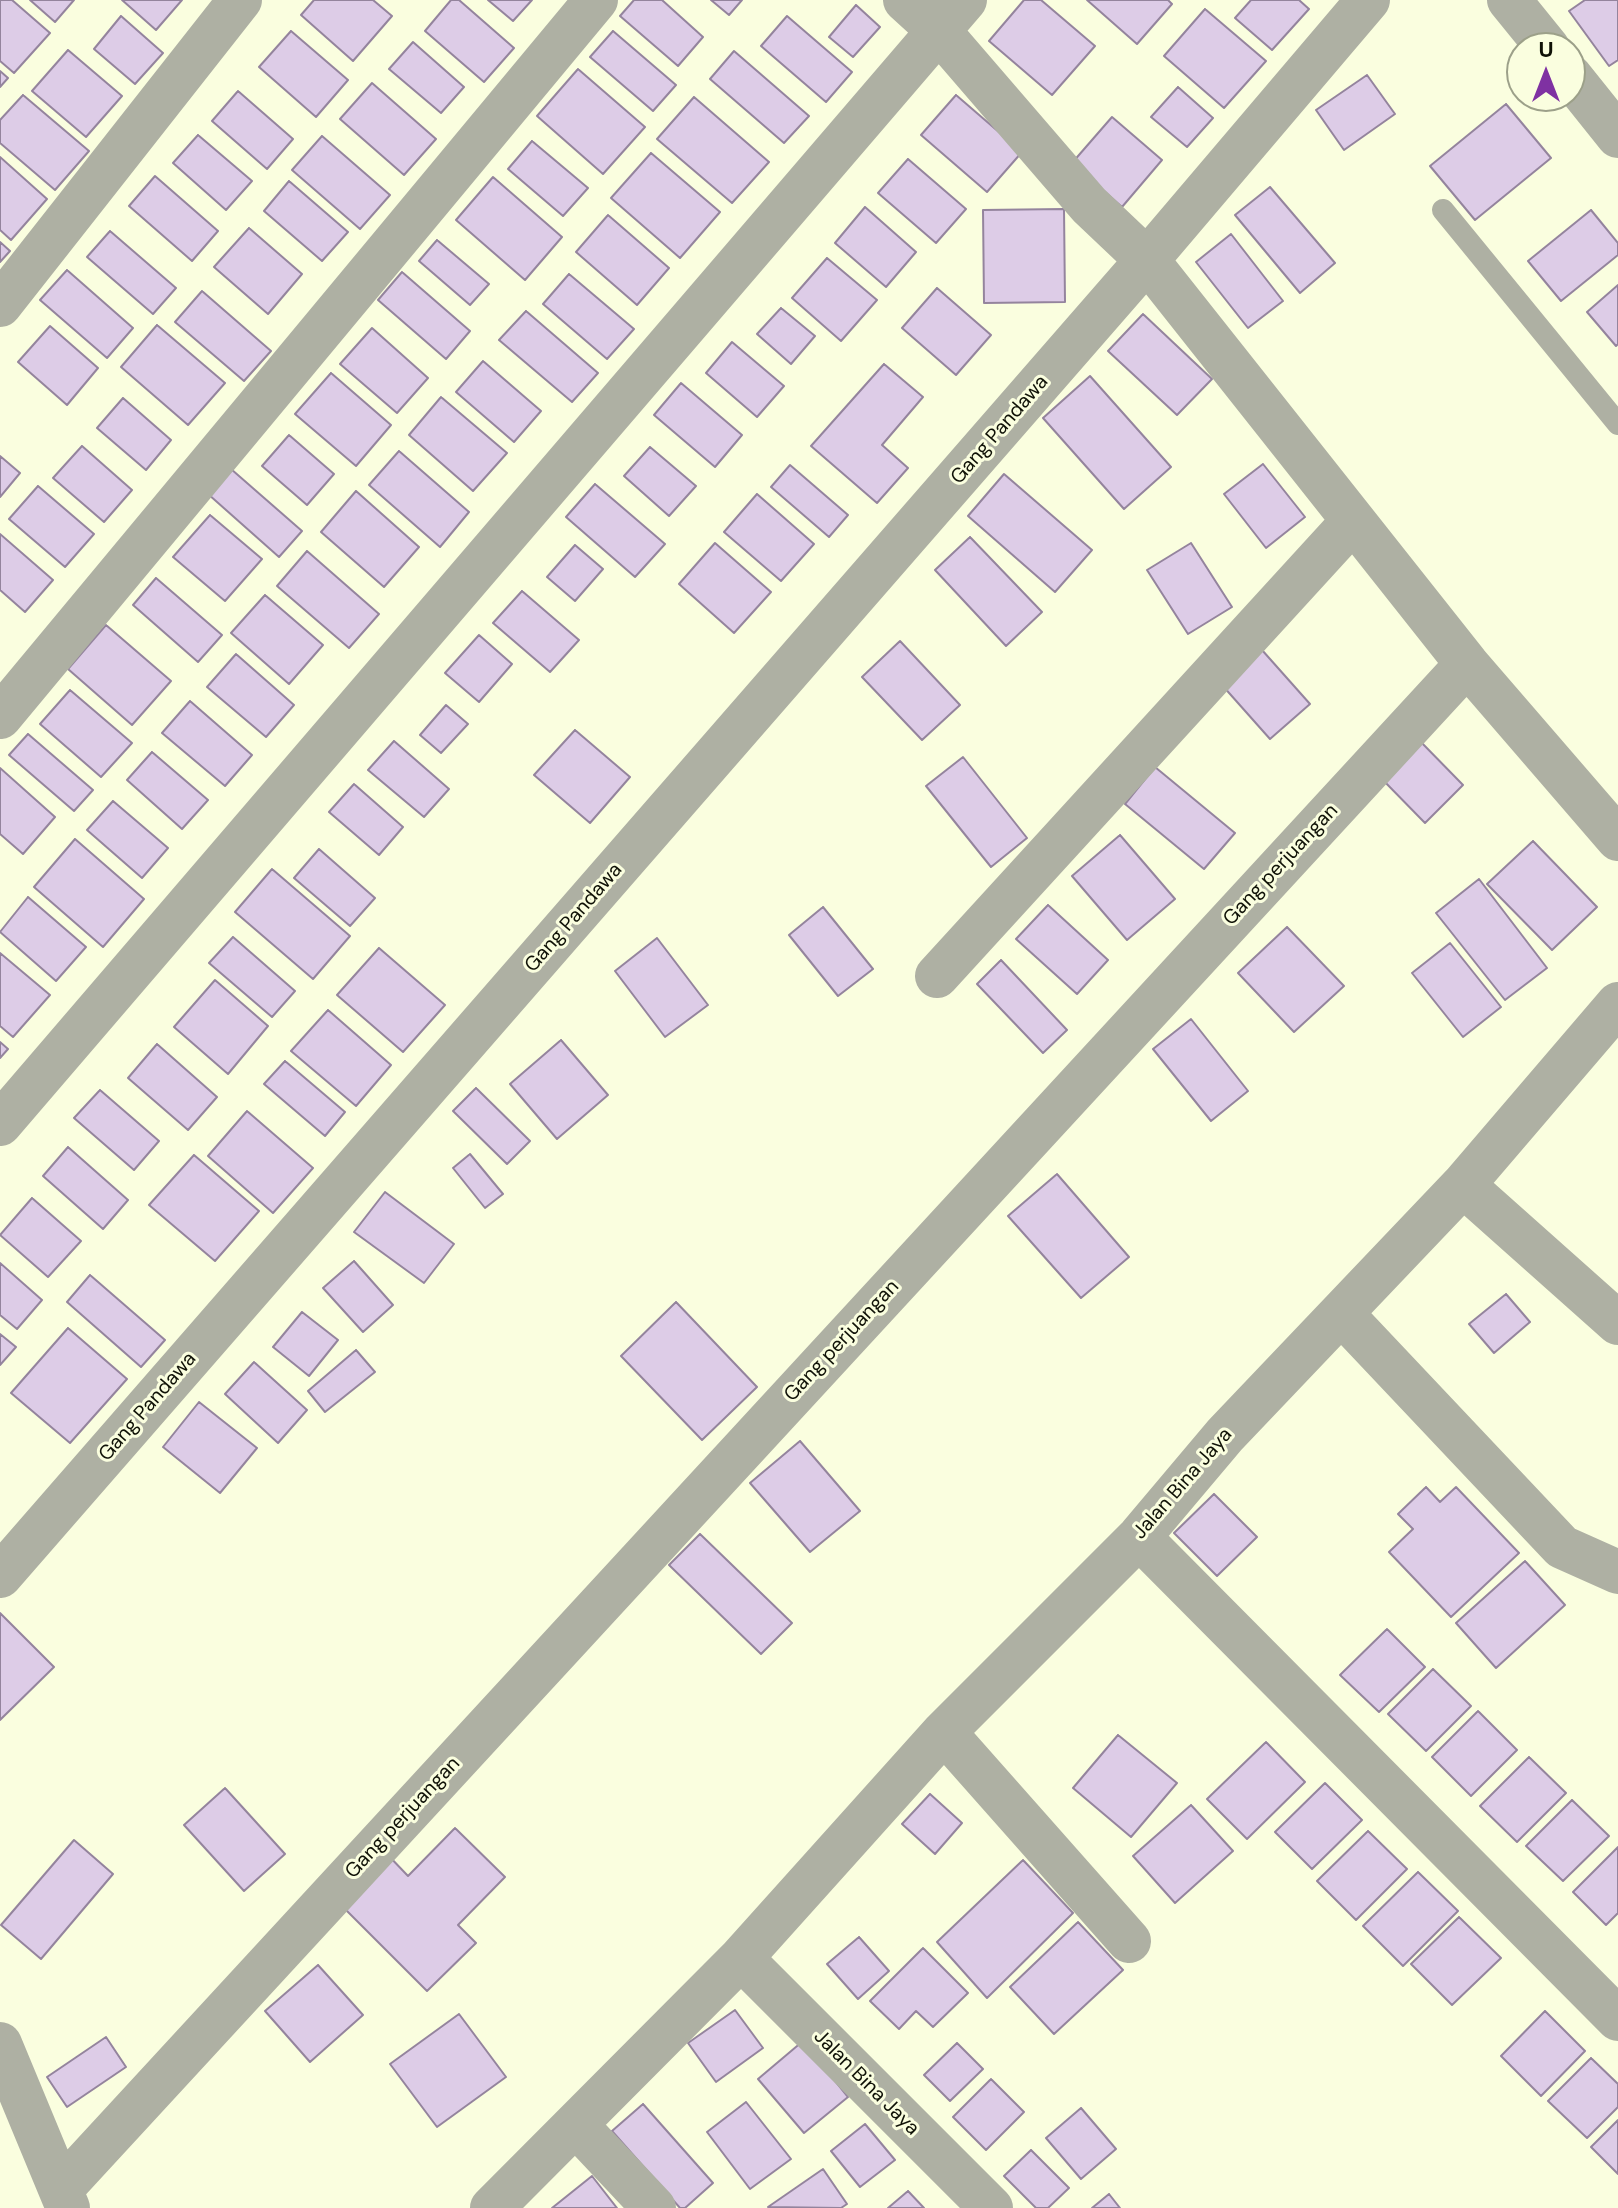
<!DOCTYPE html>
<html>
<head>
<meta charset="utf-8">
<style>
  body { margin:0 }
  #map { position:relative; width:1618px; height:2208px; overflow:hidden; background:#fafedf; font-family:"DM Sans",sans-serif }
  canvas { display:block }
  .north { position:absolute; left:1506px; top:32px; width:80px; height:80px; box-sizing:border-box; background:#fafedf; border:2px solid #9ca089; border-radius:50%; rotate:0deg; font-size:22px; font-weight:700; line-height:32px; text-align:center; color:#101207 }
  .north::after { content:''; display:block; margin:auto; width:28px; height:36px; background:#7f31a2; clip-path:polygon(50% 0,100% 100%,50% 72%,0 100%) }
</style>
</head>
<body>
<div id="map">
<canvas width="1618" height="2208"></canvas>
<div class="north">U</div>
</div>
<script>
const ctx = document.querySelector('canvas').getContext('2d');
ctx.lineJoin = 'round';
function fillPath(path, color) {
  ctx.fillStyle = color;
  ctx.fill(path, 'evenodd');
}
function poly(rows) {
  const path = new Path2D();
  for (const r of rows) {
    path.moveTo(r[0], r[1]);
    for (let i = 2; i < r.length; i += 2) path.lineTo(r[i], r[i + 1]);
  }
  return path;
}
function strokePath(path, color, width, dash) {
  ctx.strokeStyle = color;
  ctx.lineWidth = width;
  ctx.lineCap = dash ? 'butt' : 'round';
  ctx.setLineDash(dash || []);
  ctx.stroke(path);
}
function drawText(font, color, halo, rows, align = 'center') {
  ctx.font = font + ' "DM Sans",sans-serif';
  ctx.lineWidth = 6;
  ctx.setLineDash([]);
  ctx.textBaseline = 'middle';
  ctx.strokeStyle = halo;
  ctx.fillStyle = color;
  for (const [text, x, y, turn = 0] of rows) {
    ctx.save();
    ctx.translate(x, y);
    ctx.rotate((+turn || 0) * Math.PI / 180);
    ctx.textAlign = isNaN(turn) ? turn : align;
    if (halo) ctx.strokeText(text, 0, 0);
    ctx.fillText(text, 0, 0);
    ctx.restore();
  }
}
const building = poly([
  [0,0,12,0,50,33,14,73,0,61,0,0],
  [30,0,74,0,55,22,30,0],
  [122,0,182,0,156,30,122,0],
  [314,0,373,0,392,16,353,61,301,15,314,0],
  [451,0,459,0,514,48,484,82,425,31,451,0],
  [488,0,532,0,513,21,488,0],
  [634,0,662,0,703,37,678,66,620,16,634,0],
  [711,0,742,0,729,15,711,0],
  [1024,0,1041,0,1095,46,1052,95,989,41,1024,0],
  [1087,0,1168,0,1172,4,1137,44,1087,0],
  [1251,0,1299,0,1309,9,1272,50,1235,18,1251,0],
  [1585,0,1618,0,1618,60,1609,66,1569,11,1585,0],
  [856,5,880,27,853,57,829,37,856,5],
  [1205,9,1266,61,1224,108,1164,56,1205,9],
  [121,16,163,53,135,84,94,49,121,16],
  [787,16,852,72,826,102,761,46,787,16],
  [291,31,348,80,316,117,259,67,291,31],
  [613,31,676,85,653,111,590,57,613,31],
  [413,42,464,87,441,113,389,69,413,42],
  [68,50,122,96,86,137,32,91,68,50],
  [734,51,809,116,784,143,710,79,734,51],
  [578,69,645,127,603,174,537,116,578,69],
  [0,71,8,78,0,87,0,71],
  [1367,75,1395,114,1344,150,1316,110,1367,75],
  [372,83,436,139,404,175,340,119,372,83],
  [1178,87,1213,118,1187,147,1151,117,1178,87],
  [238,91,293,139,267,169,212,121,238,91],
  [23,95,89,151,55,190,0,143,0,120,23,95],
  [956,95,1022,152,987,192,921,135,956,95],
  [694,97,769,162,732,203,657,139,694,97],
  [1506,104,1551,158,1475,220,1430,166,1506,104],
  [1112,117,1162,160,1122,207,1072,163,1112,117],
  [198,135,252,181,226,210,173,163,198,135],
  [322,136,390,195,360,229,292,170,322,136],
  [532,141,588,188,563,216,508,169,532,141],
  [651,153,720,212,680,258,611,198,651,153],
  [0,157,47,199,11,240,0,230,0,157],
  [908,159,966,209,936,243,878,193,908,159],
  [155,176,218,231,192,261,129,206,155,176],
  [493,177,562,237,525,280,456,220,493,177],
  [289,181,348,232,322,261,264,211,289,181],
  [1270,187,1335,263,1300,293,1235,215,1270,187],
  [865,207,916,252,886,287,835,243,865,207],
  [1064,209,1065,302,984,303,983,210,1064,209],
  [1591,210,1618,243,1618,255,1561,301,1528,261,1591,210],
  [608,215,669,268,637,305,576,252,608,215],
  [249,228,302,274,268,314,214,267,249,228],
  [110,231,176,288,153,314,87,257,110,231],
  [1231,234,1283,301,1248,328,1196,262,1231,234],
  [437,240,489,284,470,305,419,261,437,240],
  [0,242,10,251,0,262,0,242],
  [827,258,877,300,841,341,792,298,827,258],
  [67,270,133,328,107,358,40,300,67,270],
  [402,272,470,331,446,359,378,300,402,272],
  [569,274,634,329,607,359,543,304,569,274],
  [1618,285,1618,344,1616,346,1587,312,1618,285],
  [937,288,991,335,956,375,902,328,937,288],
  [202,291,271,351,244,381,175,322,202,291],
  [781,308,815,336,791,364,757,334,781,308],
  [526,311,598,373,572,402,499,340,526,311],
  [1143,314,1212,379,1177,415,1108,351,1143,314],
  [157,325,225,383,188,425,121,367,157,325],
  [50,326,98,368,67,405,18,362,50,326],
  [372,328,428,378,397,413,340,364,372,328],
  [732,342,784,386,757,417,706,373,732,342],
  [483,361,541,411,514,442,456,392,483,361],
  [884,364,923,397,882,445,908,468,877,503,811,446,884,364],
  [331,373,391,425,356,466,295,414,331,373],
  [1090,376,1171,467,1124,509,1043,418,1090,376],
  [681,383,742,435,715,467,654,415,681,383],
  [441,397,507,453,473,491,409,435,441,397],
  [123,398,171,440,146,470,97,428,123,398],
  [289,435,334,474,307,505,262,466,289,435],
  [82,446,132,490,104,522,53,478,82,446],
  [650,447,696,486,669,516,624,476,650,447],
  [399,451,469,512,440,547,369,485,399,451],
  [0,456,20,473,0,497,0,456],
  [1263,464,1305,517,1266,548,1224,494,1263,464],
  [790,465,848,515,829,537,771,487,790,465],
  [231,469,302,531,279,557,208,494,231,469],
  [1004,474,1092,550,1055,592,968,516,1004,474],
  [595,484,665,544,635,577,566,517,595,484],
  [38,486,94,534,65,567,9,519,38,486],
  [356,491,419,547,384,587,321,532,356,491],
  [757,494,814,544,781,581,724,532,757,494],
  [210,515,262,559,225,601,173,557,210,515],
  [0,534,53,580,25,612,0,590,0,534],
  [970,537,1042,612,1006,646,935,570,970,537],
  [715,543,771,592,734,633,679,584,715,543],
  [1191,543,1232,607,1188,634,1147,570,1191,543],
  [575,545,603,569,575,601,547,577,575,545],
  [307,551,379,614,349,648,277,586,307,551],
  [156,578,222,635,198,662,133,605,156,578],
  [522,591,579,640,550,672,493,623,522,591],
  [265,595,323,645,289,684,231,633,265,595],
  [106,625,171,681,132,725,68,669,106,625],
  [479,635,512,664,479,702,445,673,479,635],
  [900,641,960,705,922,740,862,677,900,641],
  [1262,650,1310,704,1270,739,1222,685,1262,650],
  [236,654,294,705,266,737,207,687,236,654],
  [70,690,132,743,101,777,40,724,70,690],
  [190,701,252,755,225,786,162,733,190,701],
  [446,705,468,724,441,753,420,735,446,705],
  [575,730,630,777,590,823,534,775,575,730],
  [28,734,93,790,74,811,9,755,28,734],
  [1418,739,1463,785,1425,823,1380,777,1418,739],
  [394,741,449,789,424,817,368,770,394,741],
  [152,752,208,800,182,829,127,780,152,752],
  [963,757,1027,838,991,867,926,786,963,757],
  [1155,767,1235,833,1204,869,1125,804,1155,767],
  [0,768,55,817,23,854,0,834,0,768],
  [354,784,403,827,379,855,329,812,354,784],
  [113,801,168,848,142,878,87,830,113,801],
  [1120,835,1175,899,1127,940,1072,876,1120,835],
  [75,839,144,899,103,947,34,887,75,839],
  [1533,841,1597,907,1552,950,1487,884,1533,841],
  [319,849,375,898,350,926,294,878,319,849],
  [272,869,350,936,313,979,235,912,272,869],
  [1479,879,1547,968,1505,1000,1436,913,1479,879],
  [28,897,86,947,56,981,0,932,28,897],
  [1048,905,1108,960,1077,994,1016,939,1048,905],
  [823,907,873,969,838,996,789,935,823,907],
  [1287,927,1344,986,1294,1032,1238,973,1287,927],
  [233,937,295,991,272,1017,209,963,233,937],
  [657,938,708,1005,665,1037,615,971,657,938],
  [1450,943,1501,1007,1463,1037,1412,973,1450,943],
  [379,948,445,1005,403,1052,337,995,379,948],
  [0,953,50,995,13,1037,0,1026,0,953],
  [1001,960,1067,1030,1043,1053,977,984,1001,960],
  [215,980,268,1026,228,1074,174,1027,215,980],
  [328,1010,391,1065,356,1106,291,1051,328,1010],
  [1191,1019,1248,1091,1211,1121,1153,1049,1191,1019],
  [561,1040,608,1095,557,1139,510,1084,561,1040],
  [0,1042,8,1049,0,1058,0,1042],
  [157,1044,217,1097,188,1130,128,1078,157,1044],
  [285,1061,345,1112,325,1136,264,1084,285,1061],
  [476,1088,530,1141,507,1164,453,1111,476,1088],
  [100,1090,159,1141,134,1170,74,1118,100,1090],
  [247,1111,313,1168,273,1213,208,1156,247,1111],
  [68,1147,128,1200,103,1229,43,1176,68,1147],
  [470,1154,503,1194,485,1208,453,1168,470,1154],
  [194,1155,259,1211,215,1261,149,1205,194,1155],
  [1057,1174,1129,1257,1081,1298,1008,1216,1057,1174],
  [385,1192,454,1244,424,1283,354,1232,385,1192],
  [32,1198,81,1241,48,1277,0,1235,32,1198],
  [354,1261,393,1305,363,1332,323,1288,354,1261],
  [0,1263,42,1300,17,1329,0,1315,0,1263],
  [90,1275,165,1340,141,1367,67,1302,90,1275],
  [1506,1294,1530,1322,1494,1353,1469,1324,1506,1294],
  [676,1302,757,1387,702,1440,621,1356,676,1302],
  [302,1312,338,1340,309,1376,273,1347,302,1312],
  [68,1328,127,1379,70,1443,11,1393,68,1328],
  [0,1334,16,1347,0,1365,0,1334],
  [356,1350,375,1372,325,1412,308,1391,356,1350],
  [254,1362,307,1410,278,1443,225,1394,254,1362],
  [199,1402,257,1448,220,1493,163,1447,199,1402],
  [800,1441,860,1511,810,1552,750,1483,800,1441],
  [1426,1487,1440,1502,1456,1487,1519,1553,1451,1617,1389,1552,1413,1529,1398,1514,1426,1487],
  [1214,1494,1257,1537,1217,1576,1174,1533,1214,1494],
  [700,1534,792,1623,761,1654,669,1565,700,1534],
  [1525,1561,1565,1605,1496,1668,1456,1623,1525,1561],
  [0,1613,54,1667,0,1720,0,1613],
  [1387,1629,1425,1667,1379,1712,1340,1675,1387,1629],
  [1433,1669,1471,1706,1426,1751,1388,1714,1433,1669],
  [1478,1711,1517,1750,1471,1796,1432,1757,1478,1711],
  [1118,1735,1177,1783,1131,1837,1073,1788,1118,1735],
  [1266,1742,1305,1782,1247,1839,1207,1799,1266,1742],
  [1529,1757,1566,1793,1517,1842,1480,1806,1529,1757],
  [1325,1783,1362,1820,1312,1869,1275,1832,1325,1783],
  [225,1788,285,1854,244,1891,184,1825,225,1788],
  [930,1794,962,1823,935,1854,902,1824,930,1794],
  [1572,1800,1609,1836,1563,1881,1526,1846,1572,1800],
  [1191,1805,1233,1851,1175,1903,1133,1856,1191,1805],
  [455,1828,505,1877,458,1925,476,1943,427,1991,337,1901,386,1853,408,1876,455,1828],
  [1368,1831,1407,1869,1356,1920,1317,1881,1368,1831],
  [74,1840,113,1874,41,1959,1,1925,74,1840],
  [1618,1847,1618,1913,1606,1925,1573,1892,1618,1847],
  [1023,1860,1073,1913,987,1998,937,1942,1023,1860],
  [1418,1872,1458,1911,1403,1966,1363,1926,1418,1872],
  [1459,1917,1501,1958,1452,2005,1411,1964,1459,1917],
  [1078,1922,1123,1970,1054,2034,1010,1987,1078,1922],
  [859,1937,889,1971,858,1999,827,1964,859,1937],
  [923,1948,968,1993,933,2027,916,2011,899,2029,870,2001,923,1948],
  [318,1965,363,2015,310,2062,265,2011,318,1965],
  [735,2010,763,2048,716,2082,688,2043,735,2010],
  [1545,2011,1585,2051,1541,2096,1501,2056,1545,2011],
  [459,2014,506,2077,437,2127,390,2064,459,2014],
  [106,2037,126,2067,67,2107,47,2077,106,2037],
  [803,2041,848,2097,804,2133,758,2079,803,2041],
  [957,2043,983,2069,950,2101,924,2075,957,2043],
  [1591,2058,1618,2084,1618,2107,1587,2138,1548,2101,1591,2058],
  [991,2079,1024,2112,986,2150,953,2117,991,2079],
  [746,2102,791,2159,750,2189,707,2132,746,2102],
  [643,2104,713,2183,685,2208,680,2208,612,2131,643,2104],
  [1081,2108,1116,2149,1081,2179,1046,2138,1081,2108],
  [1618,2120,1618,2174,1591,2147,1618,2120],
  [865,2124,895,2160,860,2187,831,2151,865,2124],
  [1031,2150,1069,2188,1048,2208,1036,2208,1004,2176,1031,2150],
  [823,2169,847,2204,841,2208,768,2207,823,2169],
  [592,2176,617,2208,552,2208,592,2176],
  [908,2191,924,2208,888,2208,908,2191],
  [1109,2194,1120,2208,1092,2208,1109,2194]
]);
const lane = poly([
  [1443,210,1618,424]
]);
const street = poly([
  [905,0,939,31,1089,205,1147,260,1467,664,1618,839],
  [1509,0,1548,48],
  [1570,76,1618,136],
  [0,305,240,0],
  [0,717,596,0],
  [937,976,1353,521],
  [0,1124,965,0],
  [1463,1185,1618,1323],
  [1341,1313,1562,1547,1618,1572],
  [1139,1537,1618,2019],
  [0,1576,1147,260,1368,0],
  [944,1732,1129,1941],
  [741,1958,944,1732,1139,1537,1225,1435,1463,1185,1618,1004],
  [0,2044,68,2208],
  [576,2125,654,2208],
  [61,2189,1467,664],
  [492,2208,741,1958,991,2208]
]);
const streetNames = [
  ["Gang Pandawa",1000,430,-49],
  ["Gang perjuangan",1281,865,-47],
  ["Gang Pandawa",574,918,-49],
  ["Gang perjuangan",842,1341,-47],
  ["Gang Pandawa",148,1407,-49],
  ["Jalan Bina Jaya",1183,1484,-49],
  ["Gang perjuangan",403,1818,-47],
  ["Jalan Bina Jaya",866,2083,45]
];
fillPath(building, '#ddcce7');
strokePath(building, '#94849d', 2);
strokePath(lane, '#aeb0a3', 22);
strokePath(street, '#aeb0a3', 44);
drawText('20px', '#101207', '#fafedf', streetNames);
</script>
</body>
</html>
